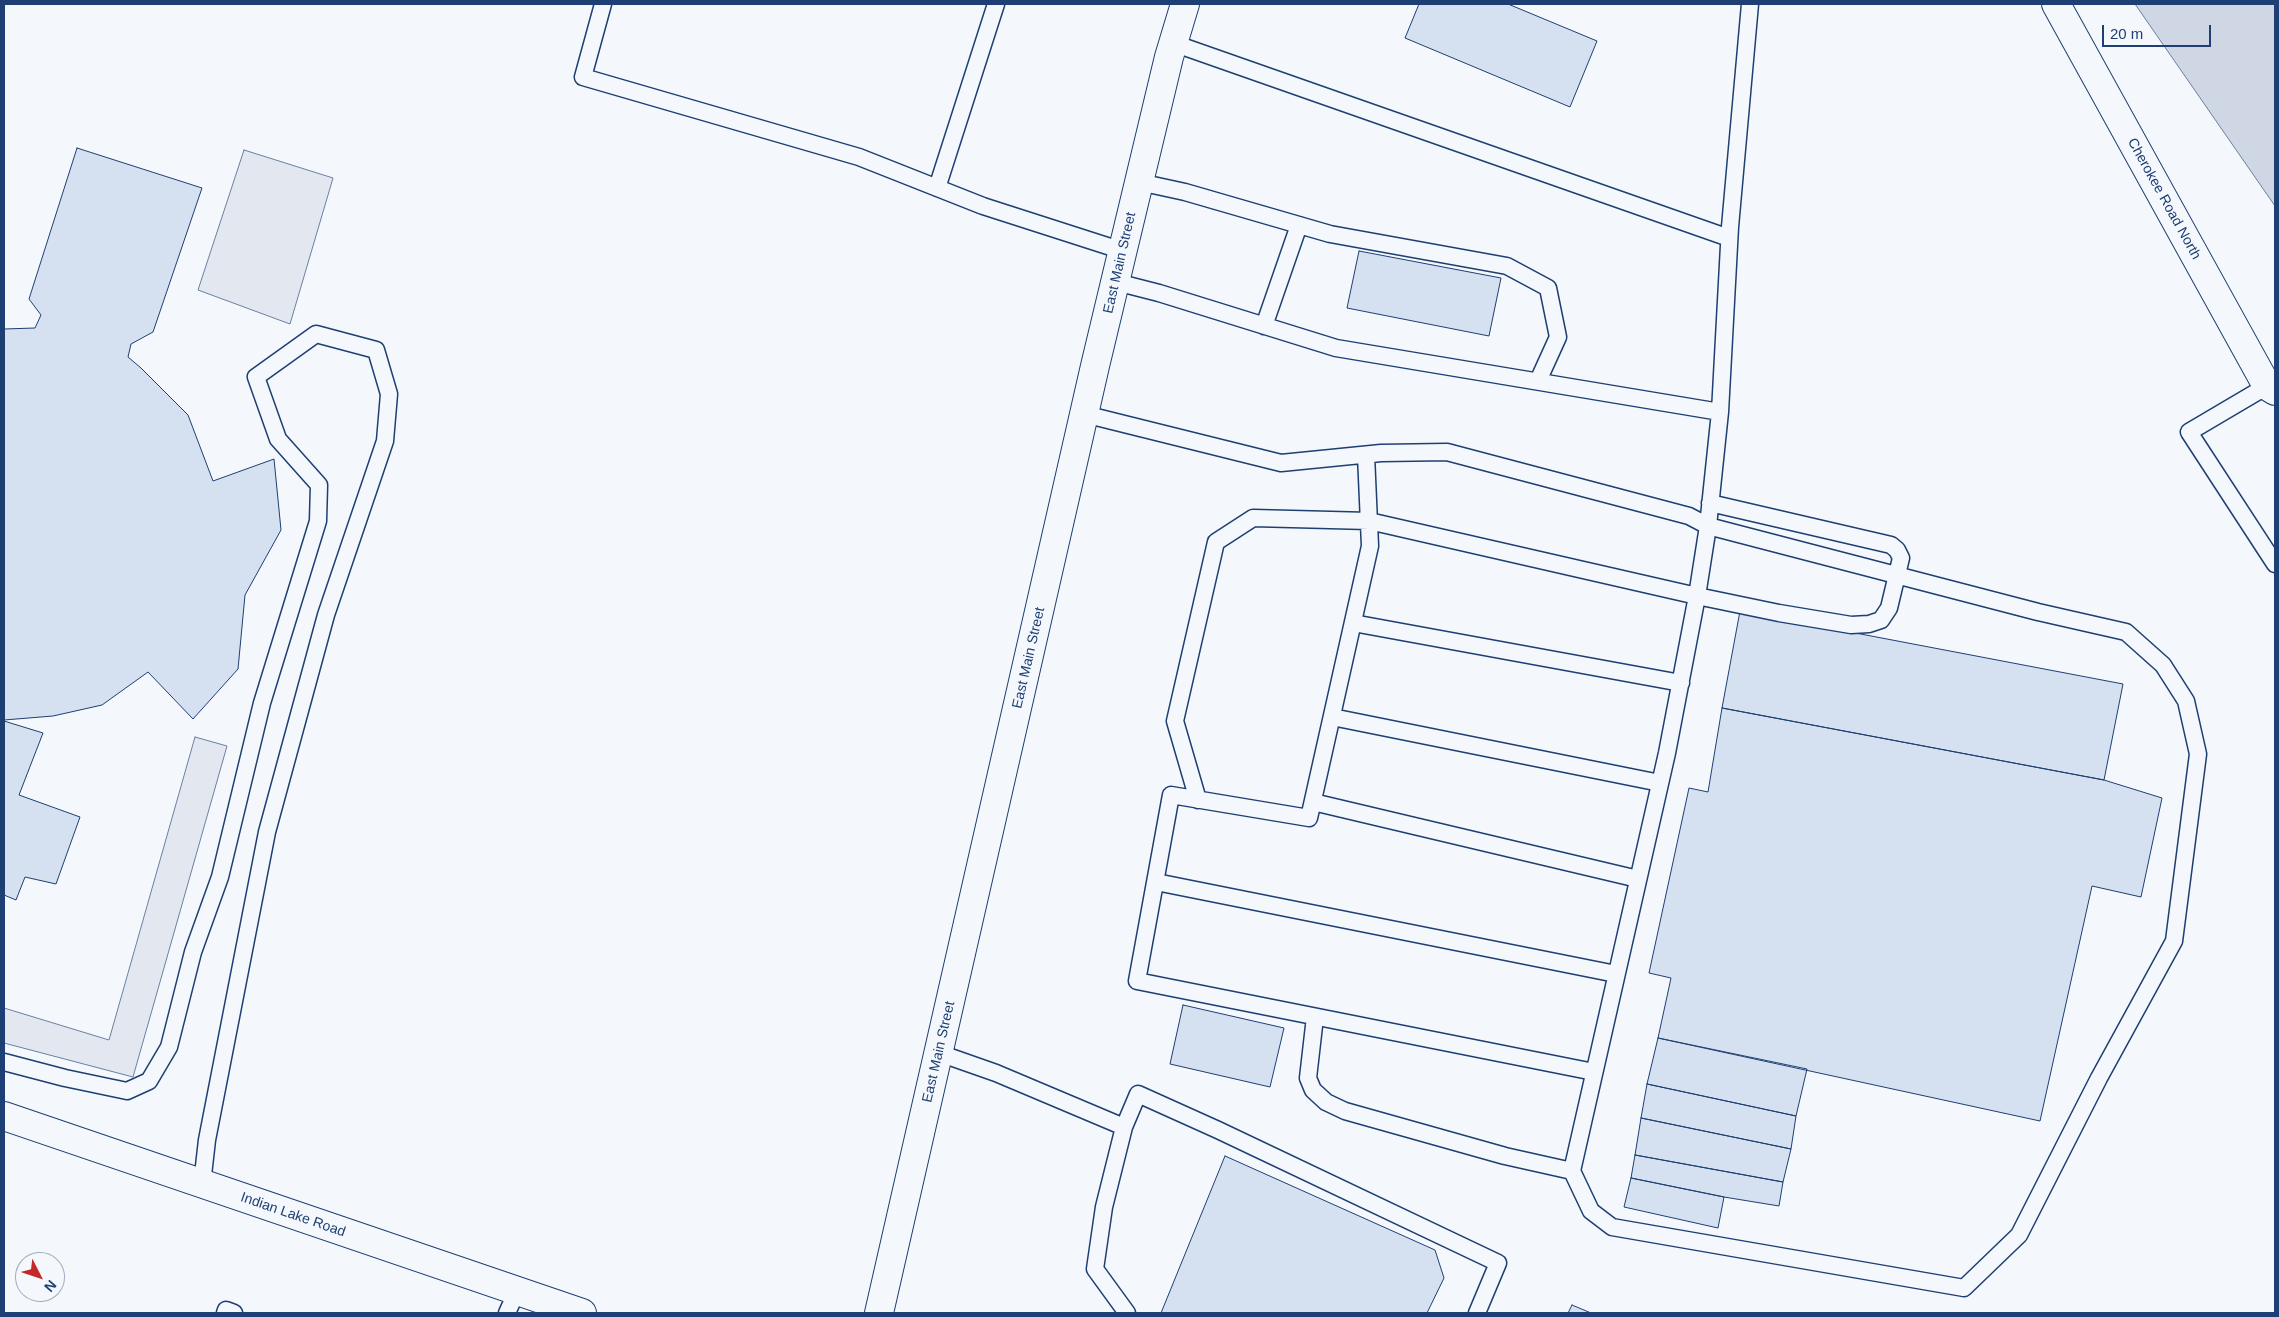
<!DOCTYPE html>
<html>
<head>
<meta charset="utf-8">
<style>
  body { margin:0 }
  #map { position:relative; width:2279px; height:1317px; overflow:hidden; background:#f4f7fb; font-family:Helvetica,sans-serif }
  canvas { display:block }
  .frame { position:absolute; inset:0; border:5px solid #1d3f73; pointer-events:none }
  .north { position:absolute; left:15px; top:1252px; width:50px; height:50px; box-sizing:border-box; background:#f4f7fb; border:1px solid #9eadc5; border-radius:50%; rotate:131deg; font-size:14px; font-weight:700; line-height:20px; text-align:center; color:#1d3f73 }
  .north::after { content:''; display:block; margin:auto; width:18px; height:22px; background:#c62828; clip-path:polygon(50% 0,100% 100%,50% 72%,0 100%) }
  .scale { position:absolute; left:2102px; top:25px; width:109px; height:22px; box-sizing:border-box; border:2px solid #1d3f73; border-top:0; padding-left:6px; font-size:15px; line-height:18px; white-space:nowrap; color:#1d3f73; -webkit-text-stroke:4px #f4f7fb; paint-order:stroke }
</style>
</head>
<body>
<div id="map">
<canvas width="2279" height="1317"></canvas>
<div class="frame"></div>
<div class="north">N</div>
<div class="scale">20 m</div>
</div>
<script>
const ctx = document.querySelector('canvas').getContext('2d');
ctx.lineJoin = 'round';
function fillPath(path, color) {
  ctx.fillStyle = color;
  ctx.fill(path, 'evenodd');
}
function poly(rows) {
  const path = new Path2D();
  for (const r of rows) {
    path.moveTo(r[0], r[1]);
    for (let i = 2; i < r.length; i += 2) path.lineTo(r[i], r[i + 1]);
  }
  return path;
}
function strokePath(path, color, width, dash) {
  ctx.strokeStyle = color;
  ctx.lineWidth = width;
  ctx.lineCap = dash ? 'butt' : 'round';
  ctx.setLineDash(dash || []);
  ctx.stroke(path);
}
function drawText(font, color, halo, rows, align = 'center') {
  ctx.font = font + ' Helvetica,sans-serif';
  ctx.lineWidth = 4;
  ctx.setLineDash([]);
  ctx.textBaseline = 'middle';
  ctx.strokeStyle = halo;
  ctx.fillStyle = color;
  for (const [text, x, y, turn = 0] of rows) {
    ctx.save();
    ctx.translate(x, y);
    ctx.rotate((+turn || 0) * Math.PI / 180);
    ctx.textAlign = isNaN(turn) ? turn : align;
    if (halo) ctx.strokeText(text, 0, 0);
    ctx.fillText(text, 0, 0);
    ctx.restore();
  }
}
const parking = poly([
  [244,150,333,178,290,324,198,290,244,150],
  [195,737,227,746,133,1077,4,1043,4,1008,109,1040,195,737]
]);
const water = poly([
  [2135,4,2275,4,2275,206,2135,4]
]);
const building = poly([
  [1419,4,1508,4,1597,41,1570,107,1405,38,1419,4],
  [77,148,202,188,153,332,131,344,128,357,141,368,188,415,213,481,274,459,281,530,245,595,238,669,193,719,148,672,102,705,53,716,4,720,4,329,35,328,41,315,29,299,77,148],
  [1359,251,1501,278,1489,336,1347,308,1359,251],
  [1740,611,2123,684,2104,780,1722,708,1740,611],
  [1722,708,2104,780,2162,798,2141,897,2092,886,2040,1121,1658,1038,1671,978,1649,973,1689,788,1708,792,1722,708],
  [4,721,43,733,19,795,80,817,56,884,25,877,16,900,4,895,4,721],
  [1183,1005,1284,1028,1270,1087,1170,1064,1183,1005],
  [1658,1038,1807,1069,1796,1116,1647,1084,1658,1038],
  [1647,1084,1796,1116,1791,1149,1641,1118,1647,1084],
  [1641,1118,1791,1149,1783,1182,1635,1155,1641,1118],
  [1635,1155,1783,1182,1779,1206,1724,1197,1631,1178,1635,1155],
  [1225,1156,1435,1250,1444,1278,1427,1313,1161,1313,1225,1156],
  [1631,1178,1724,1197,1718,1228,1624,1207,1631,1178],
  [1572,1305,1591,1313,1568,1313,1572,1305]
]);
const lane = poly([
  [603,4,583,77,859,157,983,206,1123,251],
  [1173,43,1729,238],
  [1139,182,1185,192,1330,234,1507,266,1548,288,1558,337,1538,381],
  [937,188,996,4],
  [1116,282,1159,293,1336,348,1720,412],
  [1264,326,1299,225],
  [2267,386,2189,432,2275,564],
  [1084,414,1281,463,1381,453,1447,452,1689,516,1708,526,1697,596,1667,753,1572,1171,1591,1211,1612,1227,1964,1288,2019,1235,2099,1078,2174,941,2198,754,2186,701,2163,665,2126,632,2038,612,1708,526,1720,412,1730,227,1750,4],
  [1366,455,1370,546,1309,818,1171,795,1137,981,1594,1072],
  [1353,623,1681,683],
  [1332,717,1660,783],
  [1198,800,1175,721,1216,542,1253,518,1369,521,1697,596,1779,613,1851,625,1869,624,1881,620,1889,608,1901,558,1897,550,1891,545,1710,503],
  [1313,802,1638,879],
  [1156,882,1616,974],
  [1315,1017,1308,1078,1313,1090,1326,1102,1345,1111,1505,1156,1572,1171],
  [939,1053,996,1073,1124,1127],
  [4,1062,65,1078,127,1091,149,1081,169,1047,193,952,220,877,262,703,318,521,319,485,278,439,256,377,316,334,376,350,389,394,385,441,326,615,267,832,207,1140,202,1184],
  [225,1313,226,1310,234,1313],
  [507,1313,517,1291],
  [1127,1313,1095,1269,1104,1207,1124,1127,1138,1094,1218,1130,1498,1263,1477,1313]
]);
const street = poly([
  [2056,4,2267,386,2275,391]
]);
const secondary = poly([
  [4,1116,582,1313]
]);
const primary = poly([
  [879,1313,1095,366,1169,57,1185,4]
]);
const streetNames = [
  ["Cherokee Road North",2164,199,61],
  ["East Main Street",1120,263,-77],
  ["East Main Street",1029,658,-77],
  ["East Main Street",939,1052,-77],
  ["Indian Lake Road",293,1215,19]
];
fillPath(parking, '#e3e8f0');
strokePath(parking, '#687fa3', 1);
fillPath(water, '#cfd7e4');
strokePath(water, '#687fa3', 1);
fillPath(building, '#d5e0f0');
strokePath(building, '#1d3f73', 1);
strokePath(lane, '#1d3f73', 19);
strokePath(street, '#1d3f73', 30);
strokePath(secondary, '#1d3f73', 30);
strokePath(primary, '#1d3f73', 30);
strokePath(lane, '#f4f7fb', 16);
strokePath(street, '#f4f7fb', 28);
strokePath(secondary, '#f4f7fb', 28);
strokePath(primary, '#f4f7fb', 28);
drawText('14px', '#1d3f73', '#f4f7fb', streetNames);
</script>
</body>
</html>
